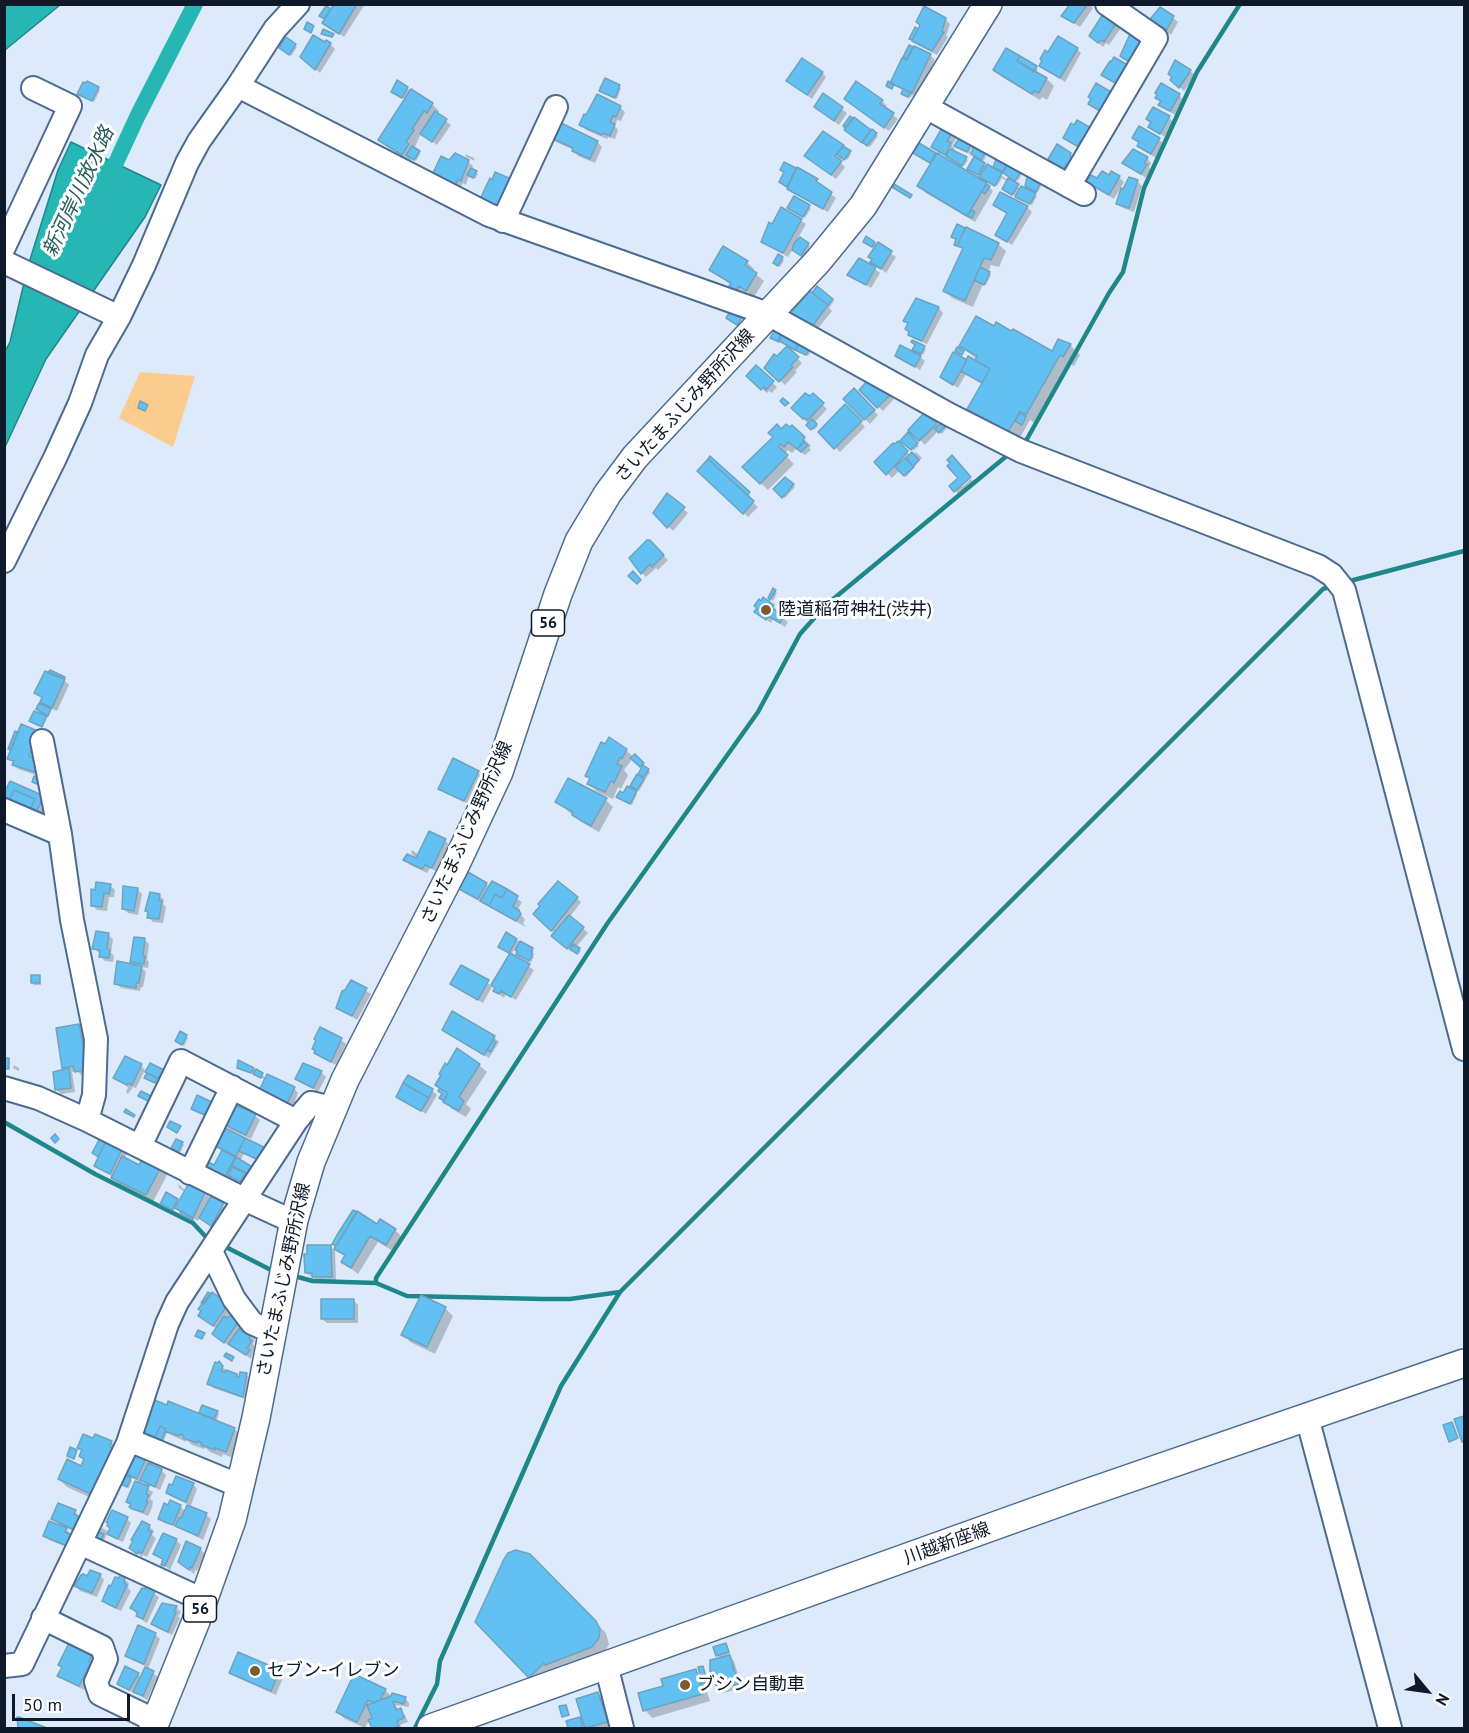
<!DOCTYPE html>
<html>
<head>
<meta charset="utf-8">
<style>
  body { margin:0 }
  #map { position:relative; width:1469px; height:1733px; overflow:hidden; background:#dceafb; font-family:"PT Sans",sans-serif }
  canvas { display:block }
  .frame { position:absolute; inset:0; border:6px solid #0e1a29; pointer-events:none }
  .north { position:absolute; left:1397px; top:1661px; width:60px; height:60px; -webkit-text-stroke:4px #fff; paint-order:stroke; rotate:119deg; font-size:16px; font-weight:700; line-height:24px; text-align:center; color:#0e1a29 }
  .north::after { content:''; display:block; margin:auto; width:21px; height:27px; background:#0e1a29; clip-path:polygon(50% 0,100% 100%,50% 72%,0 100%) }
  .scale { position:absolute; left:12px; top:1694px; width:118px; height:27px; box-sizing:border-box; border:3px solid #0e1a29; border-top:0; padding-left:8px; font-size:18px; line-height:21px; white-space:nowrap; color:#0e1a29; -webkit-text-stroke:4px #fff; paint-order:stroke }
</style>
</head>
<body>
<div id="map">
<canvas width="1469" height="1733"></canvas>
<div class="frame"></div>
<div class="north">N</div>
<div class="scale">50 m</div>
</div>
<script>
const ctx = document.querySelector('canvas').getContext('2d');
ctx.lineJoin = 'round';
function fillPath(path, color) {
  ctx.fillStyle = color;
  ctx.fill(path, 'evenodd');
}
function poly(rows) {
  const path = new Path2D();
  for (const r of rows) {
    path.moveTo(r[0], r[1]);
    for (let i = 2; i < r.length; i += 2) path.lineTo(r[i], r[i + 1]);
  }
  return path;
}
function strokePath(path, color, width, dash) {
  ctx.strokeStyle = color;
  ctx.lineWidth = width;
  ctx.lineCap = dash ? 'butt' : 'round';
  ctx.setLineDash(dash || []);
  ctx.stroke(path);
}
function drawText(font, color, halo, rows, align = 'center') {
  ctx.font = font + ' "PT Sans","Noto Sans JP",sans-serif';
  ctx.lineWidth = 6;
  ctx.setLineDash([]);
  ctx.textBaseline = 'middle';
  ctx.strokeStyle = halo;
  ctx.fillStyle = color;
  for (const [text, x, y, turn = 0] of rows) {
    ctx.save();
    ctx.translate(x, y);
    ctx.rotate((+turn || 0) * Math.PI / 180);
    ctx.textAlign = isNaN(turn) ? turn : align;
    if (halo) ctx.strokeText(text, 0, 0);
    ctx.fillText(text, 0, 0);
    ctx.restore();
  }
}
const green = poly([
  [140,372,195,376,173,447,119,418]
]);
const water = poly([
  [5,4,60,4,60,5,5,50,5,4],
  [71,142,161,185,145,217,46,359,5,447,4,353,10,342,28,266,58,170,71,142]
]);
const shadow = poly([
  [335,4,365,4,344,37,324,23],
  [1070,4,1089,4,1093,8,1080,27,1063,16],
  [1173,18,1178,22,1171,35,1169,33,1166,37,1153,28],
  [945,19,950,24,946,36,948,37,937,55,918,45,911,38,915,29,918,32],
  [1116,23,1121,28,1109,45,1106,43,1103,47,1090,36],
  [287,39,297,47,291,56,282,50],
  [330,44,335,49,320,73,306,61],
  [913,48,930,55,935,60,917,97,912,95,910,98,905,95,904,91,892,82,910,63,905,57],
  [1077,49,1081,53,1065,82,1041,66],
  [1007,50,1036,68,1038,69,1036,73,1047,79,1054,86,1047,100,1042,97,1040,100,1002,77,995,70],
  [1190,71,1195,75,1184,91,1172,80],
  [822,73,826,77,812,99,788,81],
  [603,81,621,88,617,99,599,88],
  [398,82,432,104,439,111,437,114,451,125,437,145,421,133,414,149,420,154,416,161,412,158,410,161,387,147,380,139,406,100,394,93],
  [857,83,882,101,887,106,885,109,898,119,889,131,846,99],
  [98,88,100,90,94,102,81,95],
  [823,95,847,113,839,125,815,107],
  [1179,95,1183,100,1175,115,1165,109,1157,98],
  [620,107,625,112,621,121,617,120,615,126,618,130,615,139,608,137,607,139,586,130,581,125],
  [851,118,878,136,870,147,851,135,845,126],
  [1169,118,1173,122,1165,137,1150,127,1152,123,1148,119],
  [945,126,958,135,952,146,955,149,953,152,968,160,964,166,941,153,940,156,986,184,993,191,975,222,926,193,919,186,932,164,917,155,935,155,937,156,939,152,933,147],
  [824,133,851,154,847,160,843,157,839,161,845,167,836,179,806,156],
  [1095,134,1082,150,1064,138],
  [551,137,597,142,602,147,595,163,578,156,574,150,556,142],
  [1134,138,1159,140,1164,144,1156,158,1143,150,1139,146,1140,143],
  [974,144,970,151,973,153,988,152,982,164,986,167,994,169,998,157,1023,172,1018,181,997,167,1002,176,1021,189,1037,196,1032,205,1006,191,1008,182,1002,178,997,186,969,169,976,157,958,148],
  [465,154,474,158,475,161,466,157],
  [1070,154,1075,159,1063,175,1053,169],
  [1147,158,1151,163,1149,168,1151,170,1146,178,1124,163],
  [449,162,468,162,473,166,472,170,478,174,475,179,469,175,466,185,463,183,459,190,438,180],
  [785,164,817,180,820,186,836,198,828,212,793,193,789,187,783,184,786,173],
  [1029,176,1042,184,1038,192,1028,187],
  [1110,177,1119,177,1124,182,1114,199,1088,182],
  [1137,181,1142,186,1134,212,1123,208,1118,204],
  [995,204,1027,207,1032,212,1012,245,996,234,1008,214],
  [809,207,811,208,805,218,791,210],
  [782,209,806,224,798,238,810,246,804,256,793,249,788,257,768,246,763,241],
  [957,226,998,244,1006,251,999,267,991,265,988,272,991,275,986,285,983,284,973,307,952,298,945,291,964,250,956,244,958,240,953,237],
  [867,238,896,257,886,273,872,262,875,249,866,243],
  [779,256,784,260,780,267,777,265],
  [747,262,754,269,753,272,764,281,754,297,747,292,744,297,738,293,731,285,711,270],
  [875,269,880,273,871,288,849,274],
  [818,288,834,301,829,308,832,311,816,331,793,313,818,299],
  [917,300,939,308,943,313,927,344,914,339,910,335,909,325,904,320],
  [776,331,809,349,811,351,808,356,774,339],
  [1059,341,1070,345,1080,355,1074,366,1070,364,1036,424,1030,420,1018,441,979,418,969,408,983,384,966,374,958,388,941,377,967,361,976,362,978,360,960,346,1052,353],
  [913,342,926,349,923,355,916,351,916,345],
  [787,348,802,363,795,371,797,372,785,385,766,367],
  [897,355,920,357,925,361,920,370],
  [756,367,777,387,772,393,769,391,767,393,748,376],
  [884,389,894,399,883,411,861,390,881,392],
  [854,390,878,415,870,424,845,399],
  [813,395,827,409,814,423,818,426,814,430,793,408],
  [845,406,865,427,840,452,820,432],
  [931,418,938,427,943,422,948,426,942,434,938,431,925,445,910,430],
  [792,427,811,446,809,448,811,450,805,455,796,449,792,453,788,450,784,454,794,464,768,490,744,467,782,431],
  [908,435,919,446,914,450,922,458,906,477,900,470,892,478,876,462,898,443,911,456,916,452,902,441],
  [952,457,969,477,962,483,962,487,971,479,975,483,960,496,951,486,960,478,949,466,952,464,949,460],
  [710,458,750,495,748,498,758,507,748,517,699,471],
  [785,479,795,487,785,498,775,489],
  [668,495,688,513,673,531,655,513],
  [649,542,668,560,658,570,656,568,646,577,642,573],
  [774,591,777,593,773,601,770,598],
  [763,600,773,606,778,611,777,613,788,622,785,627,773,619,771,623,756,612],
  [64,680,69,685,57,711,47,707,42,702,43,699,36,693],
  [37,732,39,776,18,769,9,758],
  [626,750,650,772,639,791,634,788,632,786,643,768,633,758,624,770,628,775,621,789,618,787,613,799,596,791,589,783,591,780,587,776],
  [478,772,482,777,469,804,445,793,440,788],
  [636,793,637,794,632,805,620,799,623,795],
  [43,797,47,802,40,818,8,804],
  [606,800,613,807,599,832,581,822,556,801],
  [445,841,450,845,437,872,430,868,427,873,410,865,405,860,418,860,411,853,412,850,419,855],
  [492,883,522,902,517,911,523,917,525,920,523,923,526,927,466,894,461,889,486,884,490,887],
  [110,885,115,890,114,897,109,897,107,911,97,910,92,905],
  [137,889,142,894,138,915,128,913,124,909],
  [159,895,164,900,163,904,166,907,163,923,153,922,148,917,149,913,146,911],
  [577,898,581,902,570,917,588,933,576,947,581,951,579,954,573,951,572,952,558,941,555,934,541,921,542,906],
  [507,934,534,951,532,955,534,957,531,962,519,955,515,948,511,955,534,970,516,1000,506,994,504,998,500,995,495,991,497,988,493,985,483,1003,452,984,461,967,492,986,511,954,501,948],
  [108,935,113,939,111,953,114,956,113,962,105,961,100,956,101,954,94,949],
  [145,940,149,944,147,960,149,962,148,968,141,967,146,972,143,987,141,987,140,991,121,988,116,983,137,966,132,961],
  [40,977,41,985,34,985,32,983],
  [352,982,371,994,357,1020,338,1007],
  [78,1025,83,1030,91,1070,86,1075,81,1075,77,1071,72,1072,75,1092,61,1094,56,1089,64,1072,57,1029],
  [443,1030,494,1037,499,1042,489,1058],
  [186,1036,188,1038,184,1046,179,1043],
  [341,1040,346,1044,336,1065,320,1057,316,1053],
  [14,1065,19,1068,19,1071,13,1068],
  [304,1065,321,1072,326,1077,318,1092,297,1078],
  [479,1065,487,1072,466,1104,471,1109,466,1117,452,1109,445,1102,443,1094],
  [141,1066,145,1070,136,1088,133,1087,128,1094,126,1092,128,1087,115,1078],
  [241,1068,253,1069,266,1078,294,1088,298,1093,295,1101,300,1105,296,1103,291,1110,265,1080,254,1072,253,1074],
  [432,1090,437,1095,426,1114,398,1096],
  [255,1116,260,1120,251,1139,229,1129,225,1124],
  [224,1129,268,1151,266,1165,244,1154,240,1161,247,1173,242,1183,232,1177,228,1185,215,1167,223,1151,216,1145],
  [102,1137,127,1153,124,1159,140,1167,145,1157,168,1173,153,1202,120,1185,113,1177,95,1166,100,1157,96,1155],
  [182,1143,184,1145,180,1153,175,1150],
  [178,1184,186,1191,205,1191,209,1197,227,1209,216,1230,199,1217,198,1221,194,1219,194,1221,183,1216,176,1207,174,1211,164,1205,177,1200,180,1202,185,1192,179,1188],
  [377,1226,395,1230,402,1237,393,1251,378,1242,358,1274,343,1262,346,1257,336,1248],
  [330,1246,335,1251,336,1281,318,1281,306,1273],
  [421,1297,446,1309,453,1316,435,1354,410,1342,403,1334],
  [354,1301,358,1305,358,1323,327,1323,322,1319],
  [203,1302,233,1309,224,1321,234,1314,255,1339,253,1344,255,1347,251,1359,231,1344,230,1346,219,1339,217,1329,204,1320],
  [222,1367,240,1379,246,1375,251,1379,248,1400,213,1388,208,1383],
  [203,1407,217,1412,219,1414,216,1422,234,1429,242,1436,233,1458,223,1454,222,1457,210,1452,205,1447,204,1449,192,1445,187,1440,186,1442,167,1433,162,1445,139,1439,200,1415],
  [94,1440,111,1442,118,1450,98,1501,67,1487,59,1479,82,1468,85,1460,81,1456,83,1452,79,1448],
  [134,1454,145,1460,150,1466,162,1471,166,1475,160,1490,142,1481,140,1484,153,1492,150,1499,153,1501,152,1508,148,1516,136,1511,128,1502,137,1480,127,1476,121,1470],
  [130,1479,132,1481,129,1488,117,1483],
  [193,1484,197,1489,190,1508,206,1515,211,1519,203,1540,178,1527,164,1523,160,1518,180,1506,186,1512,189,1505,172,1497,168,1492],
  [75,1512,79,1516,80,1534,64,1527,71,1534,72,1549,49,1540,45,1536,62,1527,53,1518],
  [127,1519,131,1523,123,1542,114,1538,108,1532,102,1544,94,1531,104,1535,97,1528,98,1526,106,1530,109,1533,112,1528],
  [149,1526,154,1531,152,1535,156,1538,147,1557,143,1555,142,1557,136,1552],
  [176,1540,181,1545,170,1570,163,1564,164,1561,155,1554],
  [187,1543,200,1549,205,1554,197,1571,195,1570,194,1574,184,1566],
  [529,1556,606,1633,609,1644,602,1657,540,1687,477,1622],
  [100,1575,104,1580,97,1597,80,1591,76,1586,88,1578],
  [124,1579,129,1583,128,1588,131,1591,121,1611,108,1605,103,1600],
  [146,1588,159,1597,147,1623,142,1620,131,1608],
  [162,1605,176,1607,181,1612,178,1616,180,1618,172,1635,157,1628,153,1624],
  [155,1634,160,1639,148,1669,158,1677,147,1700,135,1692,134,1693,123,1688,118,1683,125,1668,142,1677,147,1667,132,1660,127,1656],
  [71,1641,98,1656,95,1668,84,1690,64,1680,59,1675,63,1668,60,1665],
  [726,1645,730,1654,728,1655,734,1661,742,1688,723,1693,718,1688,715,1674,711,1671,711,1662,721,1659,717,1655],
  [702,1668,709,1688,706,1689,710,1701,652,1718,645,1710,665,1687,696,1671,702,1677],
  [279,1671,284,1675,276,1695,236,1677,231,1673],
  [385,1690,392,1697,405,1698,409,1703,409,1707,396,1705,398,1711,400,1710,405,1715,408,1722,400,1725,402,1728,373,1728,370,1721,374,1719,372,1714,365,1728,345,1719,337,1712],
  [598,1694,602,1698,611,1727,569,1728,567,1723,579,1719,586,1725]
]);
const stream = poly([
  [1022,443,1027,439,1109,293,1123,272,1144,188,1197,72,1240,4],
  [1346,582,1464,551],
  [4,1122,95,1174,193,1223,205,1236,209,1239],
  [222,1245,269,1269,277,1271],
  [294,1276,313,1281,376,1283,407,1296,543,1299,570,1299,620,1292],
  [376,1283,376,1278,607,924,758,712,800,634,826,605,1009,454],
  [415,1728,437,1684,440,1661,561,1386,620,1292,1323,589,1332,586]
]);
const canal = poly([
  [107,182,138,115,195,4]
]);
const building = poly([
  [334,4,357,4,339,34,322,23,334,4],
  [1067,4,1088,4,1074,23,1061,16,1068,7,1067,4],
  [326,6,331,9,325,19,319,16,326,6],
  [924,6,946,18,942,31,944,32,932,51,912,41,920,25,916,22,924,6],
  [1160,7,1174,16,1166,31,1164,30,1161,33,1147,23,1160,7],
  [1103,14,1117,22,1104,42,1101,40,1098,43,1089,36,1103,14],
  [307,22,314,26,311,33,304,29,307,22],
  [915,27,918,29,912,40,909,39,915,27],
  [323,29,334,34,332,37,321,34,323,29],
  [1130,34,1142,41,1131,63,1120,56,1130,34],
  [313,35,325,42,326,40,331,43,315,70,300,57,313,35],
  [1058,36,1078,48,1060,78,1039,66,1042,60,1040,59,1045,50,1048,52,1058,36],
  [286,37,296,44,289,55,279,48,286,37],
  [909,45,913,47,907,59,903,57,909,45],
  [914,46,931,54,912,93,890,83,902,58,907,60,914,46],
  [1006,48,1020,56,1017,61,1047,78,1039,93,1034,91,1032,94,993,70,1006,48],
  [1020,56,1037,66,1034,72,1017,61,1020,56],
  [1114,57,1131,67,1117,84,1101,75,1110,61,1111,62,1114,57],
  [802,58,823,72,807,95,786,81,802,58],
  [1175,60,1191,70,1179,88,1170,80,1172,77,1168,74,1175,60],
  [605,78,620,85,615,98,599,91,605,78],
  [397,80,408,87,402,98,391,92,397,80],
  [87,81,99,87,92,101,77,94,83,82,86,83,87,81],
  [856,81,883,100,880,104,894,113,884,128,844,99,856,81],
  [888,81,894,84,892,89,886,86,888,81],
  [1096,83,1116,95,1100,111,1088,104,1091,99,1088,97,1096,83],
  [1161,83,1180,94,1170,111,1158,105,1161,101,1155,98,1157,94,1155,93,1161,83],
  [411,89,433,103,427,113,424,111,412,129,414,130,406,142,409,144,402,155,378,140,411,89],
  [903,89,911,92,908,97,901,94,903,89],
  [823,93,843,107,834,121,814,107,823,93],
  [597,94,621,106,616,117,613,116,610,122,615,124,610,136,603,133,602,135,579,125,584,114,586,115,597,94],
  [1153,107,1170,116,1160,134,1148,127,1151,122,1146,119,1153,107],
  [435,111,447,119,432,142,420,134,435,111],
  [850,116,853,118,845,128,843,126,850,116],
  [854,117,871,130,862,143,844,130,854,117],
  [1077,120,1091,128,1083,142,1081,140,1077,146,1063,138,1071,123,1074,125,1077,120],
  [557,121,598,141,590,159,572,151,573,148,549,137,557,121],
  [944,124,954,130,947,141,951,143,945,155,931,147,944,124],
  [1139,126,1160,138,1151,154,1137,146,1139,142,1132,138,1139,126],
  [872,129,877,133,867,146,862,142,872,129],
  [823,131,844,145,835,156,842,161,831,175,804,156,823,131],
  [962,134,973,141,967,152,954,146,962,134],
  [975,142,987,149,981,160,971,154,975,142],
  [919,143,936,153,930,163,913,153,919,143],
  [1057,144,1071,153,1070,156,1073,158,1069,166,1066,164,1064,169,1060,167,1058,171,1047,165,1049,160,1048,159,1057,144],
  [412,146,420,151,414,160,406,155,412,146],
  [843,146,851,151,844,160,837,154,843,146],
  [950,149,967,157,962,166,946,156,950,149],
  [1133,149,1148,157,1144,163,1147,164,1141,174,1122,163,1133,149],
  [455,153,469,160,461,181,458,180,454,187,432,175,441,156,449,160,455,153],
  [937,153,987,183,967,216,917,186,937,153],
  [998,155,1008,161,1003,172,993,167,998,155],
  [974,157,985,163,978,175,967,169,974,157],
  [784,162,796,168,787,187,779,182,784,172,780,170,784,162],
  [1009,162,1022,169,1015,181,1003,173,1009,162],
  [987,164,1002,173,995,186,979,177,987,164],
  [797,167,818,179,816,181,832,192,823,209,787,189,797,167],
  [471,168,477,171,473,178,467,175,471,168],
  [1102,171,1109,175,1111,171,1120,176,1109,195,1086,182,1091,175,1097,178,1102,171],
  [495,172,511,179,498,208,480,199,490,178,492,180,495,172],
  [1028,174,1041,181,1036,192,1025,186,1028,174],
  [1129,177,1138,180,1129,208,1116,204,1121,188,1123,189,1129,177],
  [1008,178,1019,184,1012,195,1002,189,1008,178],
  [894,184,912,195,910,198,892,187,894,184],
  [986,184,990,186,985,194,982,192,986,184],
  [1021,186,1036,193,1030,204,1015,197,1021,186],
  [1000,192,1028,206,1007,242,995,235,1007,213,993,205,1000,192],
  [794,196,810,205,803,217,787,208,794,196],
  [781,207,802,219,783,253,761,242,769,222,772,224,781,207],
  [971,210,975,212,972,218,967,216,971,210],
  [957,224,965,228,957,246,954,245,956,239,951,237,957,224],
  [966,227,999,243,991,260,984,258,965,301,943,291,963,248,957,246,966,227],
  [866,236,875,242,872,247,863,242,866,236],
  [800,237,809,243,801,256,792,250,794,243,800,237],
  [878,242,892,251,881,269,870,262,872,259,868,257,878,242],
  [723,246,748,261,745,265,757,273,746,291,739,286,736,291,729,286,731,283,709,270,723,246],
  [778,254,783,257,778,266,773,263,778,254],
  [859,258,876,267,866,285,847,275,859,258],
  [980,267,990,272,984,285,974,280,980,267],
  [817,286,833,299,828,305,812,293,817,286],
  [810,291,828,305,811,328,791,313,810,291],
  [916,298,939,307,922,341,908,335,909,332,905,329,908,323,903,321,916,298],
  [731,310,742,318,737,325,726,318,731,310],
  [976,316,994,326,996,322,1011,331,1013,329,1052,351,1058,339,1071,344,1063,357,1060,355,1026,415,1020,411,1008,432,967,409,990,369,975,360,977,356,959,346,976,316],
  [775,329,782,332,779,342,770,338,775,329],
  [782,332,800,341,795,350,778,340,782,332],
  [912,340,925,346,921,354,912,350,915,345,911,342,912,340],
  [800,342,810,348,806,355,795,350,800,342],
  [900,345,921,356,915,367,895,356,900,345],
  [787,346,799,357,791,365,793,367,779,382,764,368,774,354,777,356,787,346],
  [957,347,964,351,962,355,955,351,957,347],
  [953,352,967,360,953,385,940,377,953,352],
  [968,356,990,369,982,383,961,371,968,356],
  [756,365,774,381,766,390,764,387,761,390,746,376,756,365],
  [869,379,881,390,884,387,891,394,877,408,859,390,869,379],
  [854,388,875,410,864,420,843,399,854,388],
  [805,393,810,396,813,393,824,403,808,420,804,418,803,419,791,408,805,393],
  [783,398,789,403,785,406,780,401,783,398],
  [140,401,148,405,145,411,138,408,140,401],
  [845,404,862,421,834,449,818,432,845,404],
  [926,411,937,424,919,441,908,430,926,411],
  [1020,413,1026,417,1022,425,1015,421,1020,413],
  [812,419,817,424,811,430,806,425,812,419],
  [943,420,947,424,939,433,935,429,943,420],
  [777,424,781,429,786,424,790,427,792,425,805,437,803,440,804,441,797,449,788,442,784,447,780,444,778,446,788,455,760,484,742,467,773,437,768,433,777,424],
  [908,432,918,443,911,450,900,441,908,432],
  [898,441,908,451,886,475,874,462,893,443,895,444,898,441],
  [804,442,808,445,801,452,797,449,804,442],
  [912,452,919,460,913,466,906,458,912,452],
  [952,455,971,477,954,492,949,486,958,478,947,466,950,463,947,460,952,455],
  [710,456,750,492,747,495,708,459,710,456],
  [905,458,914,467,904,476,895,467,905,458],
  [708,459,754,501,743,514,697,471,708,459],
  [785,477,794,484,782,498,773,489,785,477],
  [667,493,685,507,667,528,653,513,667,493],
  [647,540,650,540,664,555,652,567,650,564,641,574,629,558,647,540],
  [633,571,641,580,637,584,628,576,633,571],
  [773,588,776,590,770,600,768,598,773,588],
  [763,597,774,605,772,608,784,616,780,623,768,616,766,620,754,612,757,608,754,606,759,599,761,601,763,597],
  [50,670,65,677,64,679,48,673,50,670],
  [45,671,65,679,52,708,40,702,42,697,34,693,45,671],
  [39,703,51,709,48,716,36,709,39,703],
  [34,711,47,716,42,727,29,721,34,711],
  [21,724,38,731,29,756,40,760,35,772,12,765,14,761,7,759,21,724],
  [15,731,18,732,11,750,8,749,15,731],
  [609,737,627,749,622,759,620,757,617,764,622,766,614,783,611,781,605,792,587,784,590,778,585,776,601,742,605,744,609,737],
  [635,754,644,763,640,767,630,758,635,754],
  [453,758,479,771,464,801,438,789,453,758],
  [643,765,649,769,644,777,638,774,643,765],
  [637,774,644,779,637,790,630,786,637,774],
  [34,776,40,778,37,784,32,782,34,776],
  [568,778,607,798,591,826,572,815,573,812,555,802,568,778],
  [10,781,44,796,35,815,29,812,35,799,14,790,8,803,4,801,4,793,10,781],
  [627,786,637,791,630,804,616,797,620,791,623,793,627,786],
  [14,790,35,799,29,812,8,803,14,790],
  [429,831,446,839,432,868,425,865,422,869,403,860,407,854,416,858,429,831],
  [468,872,487,883,478,899,459,889,468,872],
  [492,881,507,889,502,898,495,894,489,906,480,901,492,881],
  [558,881,578,897,551,931,533,914,540,906,538,904,558,881],
  [96,882,111,884,109,894,104,893,102,907,91,906,91,889,95,890,96,882],
  [123,886,138,888,134,911,122,909,123,886],
  [507,889,518,896,513,907,519,910,521,914,516,921,489,906,495,894,502,898,507,889],
  [150,892,160,894,159,900,162,901,159,919,147,918,148,912,145,911,150,892],
  [569,915,584,927,567,949,551,936,569,915],
  [96,931,109,933,107,948,110,950,109,958,99,957,100,950,92,949,96,931],
  [506,932,517,939,509,953,498,947,506,932],
  [134,937,145,938,143,956,145,956,144,964,130,962,134,937],
  [520,941,533,948,531,952,533,954,529,961,516,954,517,951,515,950,520,941],
  [573,944,580,948,577,954,570,949,573,944],
  [510,953,530,964,511,997,501,991,499,994,493,991,495,988,491,985,510,953],
  [117,961,142,966,139,983,136,983,136,988,114,984,117,961],
  [461,965,489,980,478,1000,450,984,461,965],
  [31,975,40,975,40,983,31,983,31,975],
  [351,980,367,988,352,1016,336,1008,342,991,345,990,351,980],
  [452,1011,495,1036,484,1055,442,1030,452,1011],
  [79,1024,87,1065,83,1066,83,1070,75,1072,73,1066,62,1068,56,1028,79,1024],
  [320,1027,342,1038,331,1062,314,1053,315,1050,312,1049,316,1040,314,1039,320,1027],
  [180,1031,187,1035,182,1045,175,1041,180,1031],
  [493,1040,496,1042,491,1052,487,1050,493,1040],
  [457,1048,480,1064,459,1097,464,1101,459,1111,443,1102,448,1093,435,1085,441,1075,439,1074,445,1063,447,1065,457,1048],
  [125,1056,142,1064,132,1085,128,1083,127,1085,113,1078,125,1056],
  [4,1058,9,1058,9,1069,4,1069,4,1058],
  [238,1060,254,1068,251,1073,237,1068,238,1060],
  [150,1063,166,1071,162,1080,145,1072,150,1063],
  [303,1063,322,1071,313,1088,295,1079,303,1063],
  [69,1068,71,1088,55,1090,53,1072,69,1068],
  [256,1069,263,1073,261,1078,253,1074,256,1069],
  [147,1073,157,1078,155,1083,144,1078,147,1073],
  [267,1074,295,1087,286,1106,258,1093,267,1074],
  [408,1075,433,1089,429,1098,403,1083,408,1075],
  [403,1083,429,1098,421,1111,396,1097,403,1083],
  [440,1088,448,1093,444,1101,439,1098,442,1094,438,1091,440,1088],
  [141,1091,153,1097,150,1102,138,1096,141,1091],
  [197,1095,216,1104,209,1117,191,1109,197,1095],
  [233,1104,256,1114,246,1135,223,1124,233,1104],
  [126,1109,135,1115,134,1117,124,1112,126,1109],
  [170,1121,181,1126,177,1133,167,1127,170,1121],
  [223,1127,245,1138,236,1156,215,1146,223,1127],
  [55,1134,59,1139,55,1143,51,1138,55,1134],
  [101,1136,107,1139,98,1157,92,1153,101,1136],
  [245,1138,268,1149,261,1161,239,1151,245,1138],
  [107,1139,123,1147,110,1174,94,1166,107,1139],
  [176,1139,183,1142,178,1152,171,1148,176,1139],
  [222,1150,235,1157,223,1181,203,1170,207,1161,214,1165,222,1150],
  [144,1155,162,1165,146,1195,111,1178,122,1156,139,1165,144,1155],
  [236,1157,254,1168,251,1175,232,1166,236,1157],
  [232,1167,245,1173,240,1182,228,1175,232,1167],
  [190,1181,206,1190,193,1218,175,1208,190,1181],
  [166,1192,178,1199,172,1210,160,1204,166,1192],
  [211,1196,224,1203,211,1226,199,1218,211,1196],
  [353,1210,357,1212,336,1246,332,1244,337,1235,353,1210],
  [181,1211,193,1218,192,1220,180,1214,181,1211],
  [357,1211,377,1224,380,1219,396,1229,386,1245,370,1236,351,1268,341,1262,345,1255,334,1249,357,1211],
  [307,1245,331,1245,332,1277,312,1277,312,1273,305,1273,304,1254,307,1254,307,1245],
  [208,1292,211,1294,204,1304,201,1303,208,1292],
  [212,1292,219,1297,220,1295,229,1303,213,1326,198,1316,201,1311,198,1309,212,1292],
  [421,1295,446,1307,427,1347,401,1335,421,1295],
  [321,1299,354,1299,354,1319,321,1319,321,1299],
  [234,1312,240,1319,224,1343,212,1334,224,1316,227,1318,234,1312],
  [241,1326,251,1333,249,1339,252,1341,247,1348,250,1350,246,1355,228,1344,241,1326],
  [198,1330,205,1333,202,1339,195,1336,198,1330],
  [226,1353,234,1357,232,1361,224,1356,226,1353],
  [219,1361,223,1366,221,1371,225,1372,226,1370,237,1374,237,1377,239,1377,240,1372,247,1373,243,1397,207,1384,215,1362,218,1363,219,1361],
  [152,1399,167,1405,168,1401,235,1428,226,1452,215,1448,215,1450,201,1445,202,1443,198,1441,197,1443,183,1438,184,1436,180,1434,179,1436,165,1431,166,1429,160,1426,155,1437,139,1431,152,1399],
  [202,1405,218,1411,214,1419,199,1413,202,1405],
  [1464,1416,1464,1441,1462,1442,1454,1419,1464,1416],
  [1452,1422,1458,1438,1449,1442,1443,1425,1452,1422],
  [160,1426,166,1429,161,1442,138,1434,139,1431,155,1437,160,1426],
  [83,1434,93,1438,95,1434,112,1441,110,1446,112,1449,91,1494,58,1479,67,1459,81,1466,84,1459,79,1456,82,1450,77,1448,83,1434],
  [70,1447,77,1450,74,1459,67,1456,70,1447],
  [134,1452,146,1458,137,1479,119,1470,134,1452],
  [148,1463,162,1469,155,1487,140,1480,148,1463],
  [118,1472,131,1478,127,1487,114,1481,118,1472],
  [176,1476,194,1483,186,1502,166,1493,169,1484,172,1485,176,1476],
  [135,1481,149,1486,146,1494,149,1495,146,1501,148,1502,143,1512,132,1509,129,1507,131,1504,126,1502,135,1481],
  [170,1500,181,1505,173,1525,158,1519,164,1503,168,1505,170,1500],
  [58,1503,76,1510,74,1514,81,1518,75,1530,51,1519,58,1503],
  [187,1505,207,1513,198,1536,175,1526,179,1518,182,1517,187,1505],
  [112,1510,128,1517,118,1539,107,1534,110,1528,107,1526,108,1523,106,1522,112,1510],
  [49,1521,67,1528,65,1532,72,1535,67,1546,43,1536,49,1521],
  [142,1521,150,1525,148,1530,152,1532,142,1553,138,1552,137,1554,129,1548,133,1541,131,1540,142,1521],
  [93,1529,104,1534,100,1543,89,1538,93,1529],
  [163,1533,177,1539,165,1566,161,1565,163,1559,153,1554,163,1533],
  [186,1541,201,1548,192,1568,190,1567,189,1570,178,1562,186,1541],
  [516,1550,530,1554,596,1621,600,1629,599,1638,592,1647,545,1665,544,1663,529,1678,475,1622,504,1559,508,1553,516,1550],
  [90,1570,101,1574,92,1593,74,1586,81,1575,83,1574,87,1576,90,1570],
  [120,1575,125,1577,124,1583,127,1585,116,1608,102,1601,109,1585,111,1586,115,1577,119,1578,120,1575],
  [146,1586,155,1591,143,1619,136,1616,138,1612,130,1608,142,1588,145,1589,146,1586],
  [162,1603,177,1606,174,1611,176,1612,168,1632,151,1624,162,1603],
  [138,1625,156,1633,144,1664,125,1656,138,1625],
  [71,1639,94,1650,89,1661,91,1662,79,1686,57,1676,62,1667,58,1665,71,1639],
  [726,1643,729,1652,716,1656,713,1647,726,1643],
  [238,1652,280,1670,271,1691,229,1673,238,1652],
  [730,1655,738,1684,717,1689,712,1671,710,1672,710,1660,730,1655],
  [125,1666,139,1673,129,1690,117,1684,125,1666],
  [703,1666,708,1686,703,1687,698,1667,703,1666],
  [145,1667,154,1671,143,1696,133,1692,145,1667],
  [696,1669,703,1694,643,1711,638,1693,663,1686,661,1679,696,1669],
  [354,1674,386,1689,380,1700,374,1703,368,1700,357,1722,336,1712,354,1674],
  [598,1692,608,1722,585,1728,576,1699,598,1692],
  [392,1693,406,1697,404,1704,393,1701,396,1710,401,1708,404,1718,397,1721,399,1726,394,1728,372,1728,368,1720,372,1718,367,1705,391,1696,392,1693],
  [566,1705,569,1715,562,1717,559,1706,566,1705],
  [17,1717,19,1717,47,1728,18,1728,17,1717],
  [580,1717,583,1728,568,1728,566,1721,580,1717]
]);
const minor = poly([
  [238,86,489,215,768,314,950,415,1021,451,1318,566,1332,575,1344,590,1464,1049],
  [924,106,1084,194],
  [1069,186,1156,38,1107,4],
  [503,221,556,107],
  [4,247,70,106,33,88],
  [4,262,119,317],
  [4,561,55,458,80,403,97,355,119,317,144,265,187,163,199,141,238,86,275,29,298,4],
  [42,741,60,834,72,920,96,1039,94,1095,87,1120],
  [4,810,60,834],
  [4,1088,38,1098,87,1120,244,1199,283,1217,294,1220],
  [140,1146,181,1061,296,1121,311,1103,332,1108],
  [190,1173,232,1087],
  [211,1251,234,1299,252,1323,272,1332],
  [1307,1417,1390,1728],
  [129,1440,240,1486],
  [80,1543,203,1600],
  [43,1618,102,1647,106,1659,96,1682,100,1694,156,1721],
  [606,1665,622,1728],
  [4,1666,22,1664,128,1443,167,1324,177,1302,296,1121]
]);
const major = poly([
  [153,1728,196,1621,232,1520,256,1418,294,1220,311,1162,345,1080,456,864,499,772,558,594,579,541,608,493,635,457,818,261,863,206,988,4],
  [431,1728,1075,1497,1464,1363]
]);
const markers = [
  [766,610,6,"#7c5c32"],
  [255,1671,6,"#7c5c32"],
  [685,1685,6,"#7c5c32"]
];
const shields = [
  [548,623,33],
  [200,1609,33]
];
const shieldNames = [
  ["56",548,623],
  ["56",200,1609]
];
const streetNames = [
  ["さいたまふじみ野所沢線",685,406,-48],
  ["さいたまふじみ野所沢線",467,833,-66],
  ["さいたまふじみ野所沢線",284,1280,-78],
  ["川越新座線",947,1544,-20]
];
const poiNames = [
  ["陸道稲荷神社(渋井)",778,610],
  ["セブン-イレブン",267,1671],
  ["ブシン自動車",697,1685]
];
const waterNames = [
  ["新河岸川放水路",79,192,-65]
];
fillPath(green, '#fccc8d');
fillPath(water, '#26b6b4');
strokePath(water, '#1f878a', 1.5);
fillPath(shadow, '#0003');
strokePath(stream, '#1f878a', 4.5);
strokePath(canal, '#26b6b4', 16);
fillPath(building, '#62c1f2');
strokePath(building, '#6ea2be', 1.5);
strokePath(minor, '#4c6b90', 26);
strokePath(major, '#4c6b90', 30);
strokePath(minor, '#fff', 22);
strokePath(major, '#fff', 27);
for (const [x, y, r, color] of markers) {
  const dot = new Path2D();
  dot.arc(x, y, r, 0, 2 * Math.PI);
  ctx.fillStyle = color;
  ctx.fill(dot);
  strokePath(dot, '#fff', 2);
}
for (const [x, y, w] of shields) {
  const box = new Path2D();
  box.roundRect(x - w / 2, y - 13, w, 26, 4.5);
  ctx.fillStyle = '#fff';
  ctx.fill(box);
  strokePath(box, '#0e1a29', 1.5);
}
drawText('bold 16px', '#0e1a29', null, shieldNames);
drawText('18px', '#0e1a29', '#fff', streetNames);
drawText('18px', '#0e1a29', '#fff', poiNames, 'left');
drawText('italic 20px', '#255c5b', '#fff', waterNames);
</script>
</body>
</html>
